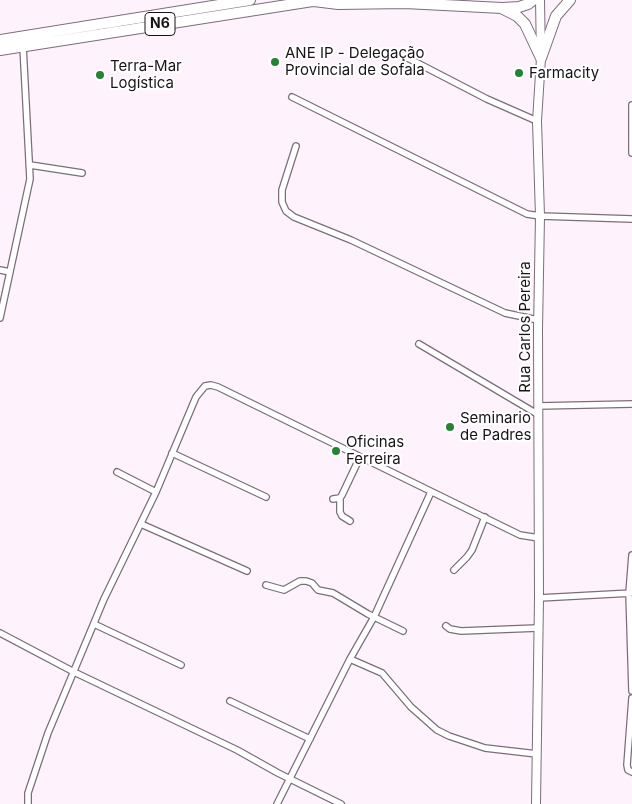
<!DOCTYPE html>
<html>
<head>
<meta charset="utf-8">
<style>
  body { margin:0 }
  canvas { display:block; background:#fef3fc }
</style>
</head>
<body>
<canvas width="632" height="804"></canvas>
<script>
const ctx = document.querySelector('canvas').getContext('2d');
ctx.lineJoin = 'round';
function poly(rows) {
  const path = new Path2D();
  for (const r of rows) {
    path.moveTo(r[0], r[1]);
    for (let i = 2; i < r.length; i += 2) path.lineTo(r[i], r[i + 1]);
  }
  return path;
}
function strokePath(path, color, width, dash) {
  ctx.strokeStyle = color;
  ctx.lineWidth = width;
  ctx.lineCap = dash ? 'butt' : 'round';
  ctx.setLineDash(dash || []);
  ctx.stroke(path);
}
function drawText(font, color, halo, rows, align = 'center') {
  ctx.font = font + ' Inter,sans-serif';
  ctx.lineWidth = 4;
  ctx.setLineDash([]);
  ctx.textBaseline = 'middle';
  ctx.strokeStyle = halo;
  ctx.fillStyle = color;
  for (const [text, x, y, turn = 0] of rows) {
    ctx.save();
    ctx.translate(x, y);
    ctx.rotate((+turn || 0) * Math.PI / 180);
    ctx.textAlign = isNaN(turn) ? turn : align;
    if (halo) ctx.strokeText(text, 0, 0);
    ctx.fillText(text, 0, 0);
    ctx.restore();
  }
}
const street = poly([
  [398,53,487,99,537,121],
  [292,97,527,214,540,216,632,219],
  [632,105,632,153],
  [296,146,282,190,282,202,286,211,294,217,351,240,505,313,538,320],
  [30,165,82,173],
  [0,270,10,272],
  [0,318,30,179,23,46],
  [419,344,539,415],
  [538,406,632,404],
  [172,453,266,497],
  [117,472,156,492],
  [340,498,340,512,342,516,350,521],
  [333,499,340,498,342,495,360,457],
  [141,524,247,571],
  [632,555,629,593,632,691],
  [454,570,467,557,472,550,485,517],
  [266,585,284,590,300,581,306,581,312,583,318,590,333,593,368,614,403,631],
  [539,598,632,593],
  [94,624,181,665],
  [446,626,450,629,461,631,538,628],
  [0,633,74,672,237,750,278,773,341,804],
  [350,659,382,673,411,707,437,730,449,736,485,748,537,754],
  [632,698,627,765,628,770,632,772],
  [230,701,310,739],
  [28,804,28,793,48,733,104,599,156,492,196,397,205,386,211,385,218,387,520,535,539,538],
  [277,804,350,659,374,617,431,492]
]);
const secondary = poly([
  [536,804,539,598,538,330,540,216,537,121,541,58,540,0]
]);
const highway = poly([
  [314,1,338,4,405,3,502,8,519,7,528,4,533,0],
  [503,9,517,16,525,24,541,58],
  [0,40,250,0],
  [0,50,319,0],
  [541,58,556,16,570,0]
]);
const markers = [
  [275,62,5,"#258335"],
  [519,73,5,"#258335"],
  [100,75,5,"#258335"],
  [450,427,5,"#258335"],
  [336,451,5,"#258335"]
];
const shields = [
  [160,24,30]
];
const shieldNames = [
  ["N6",160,24]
];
const poiNames = [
  ["ANE IP - Delegação",285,53],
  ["Provincial de Sofala",285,70],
  ["Terra-Mar",110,66],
  ["Logística",110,83],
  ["Farmacity",529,73],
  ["Seminario",460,418],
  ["de Padres",460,435],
  ["Oficinas",346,442],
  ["Ferreira",346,459]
];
const streetNames = [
  ["Rua Carlos Pereira",525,327,-90]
];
strokePath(street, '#7c6d7a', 8);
strokePath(secondary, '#7c6d7a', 10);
strokePath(highway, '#7c6d7a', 12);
strokePath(street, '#fff', 5.5);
strokePath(secondary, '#fff', 8);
strokePath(highway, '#fff', 10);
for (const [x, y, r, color] of markers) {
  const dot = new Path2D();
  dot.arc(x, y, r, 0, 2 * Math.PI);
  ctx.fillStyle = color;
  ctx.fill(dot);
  strokePath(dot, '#fff', 2);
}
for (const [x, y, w] of shields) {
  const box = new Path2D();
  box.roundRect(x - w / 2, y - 11.5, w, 23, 4);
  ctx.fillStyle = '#fff';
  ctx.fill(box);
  strokePath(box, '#191318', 1);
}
drawText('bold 14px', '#191318', null, shieldNames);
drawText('15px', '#191318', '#fff', poiNames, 'left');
drawText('15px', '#191318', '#fff', streetNames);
</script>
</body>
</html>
